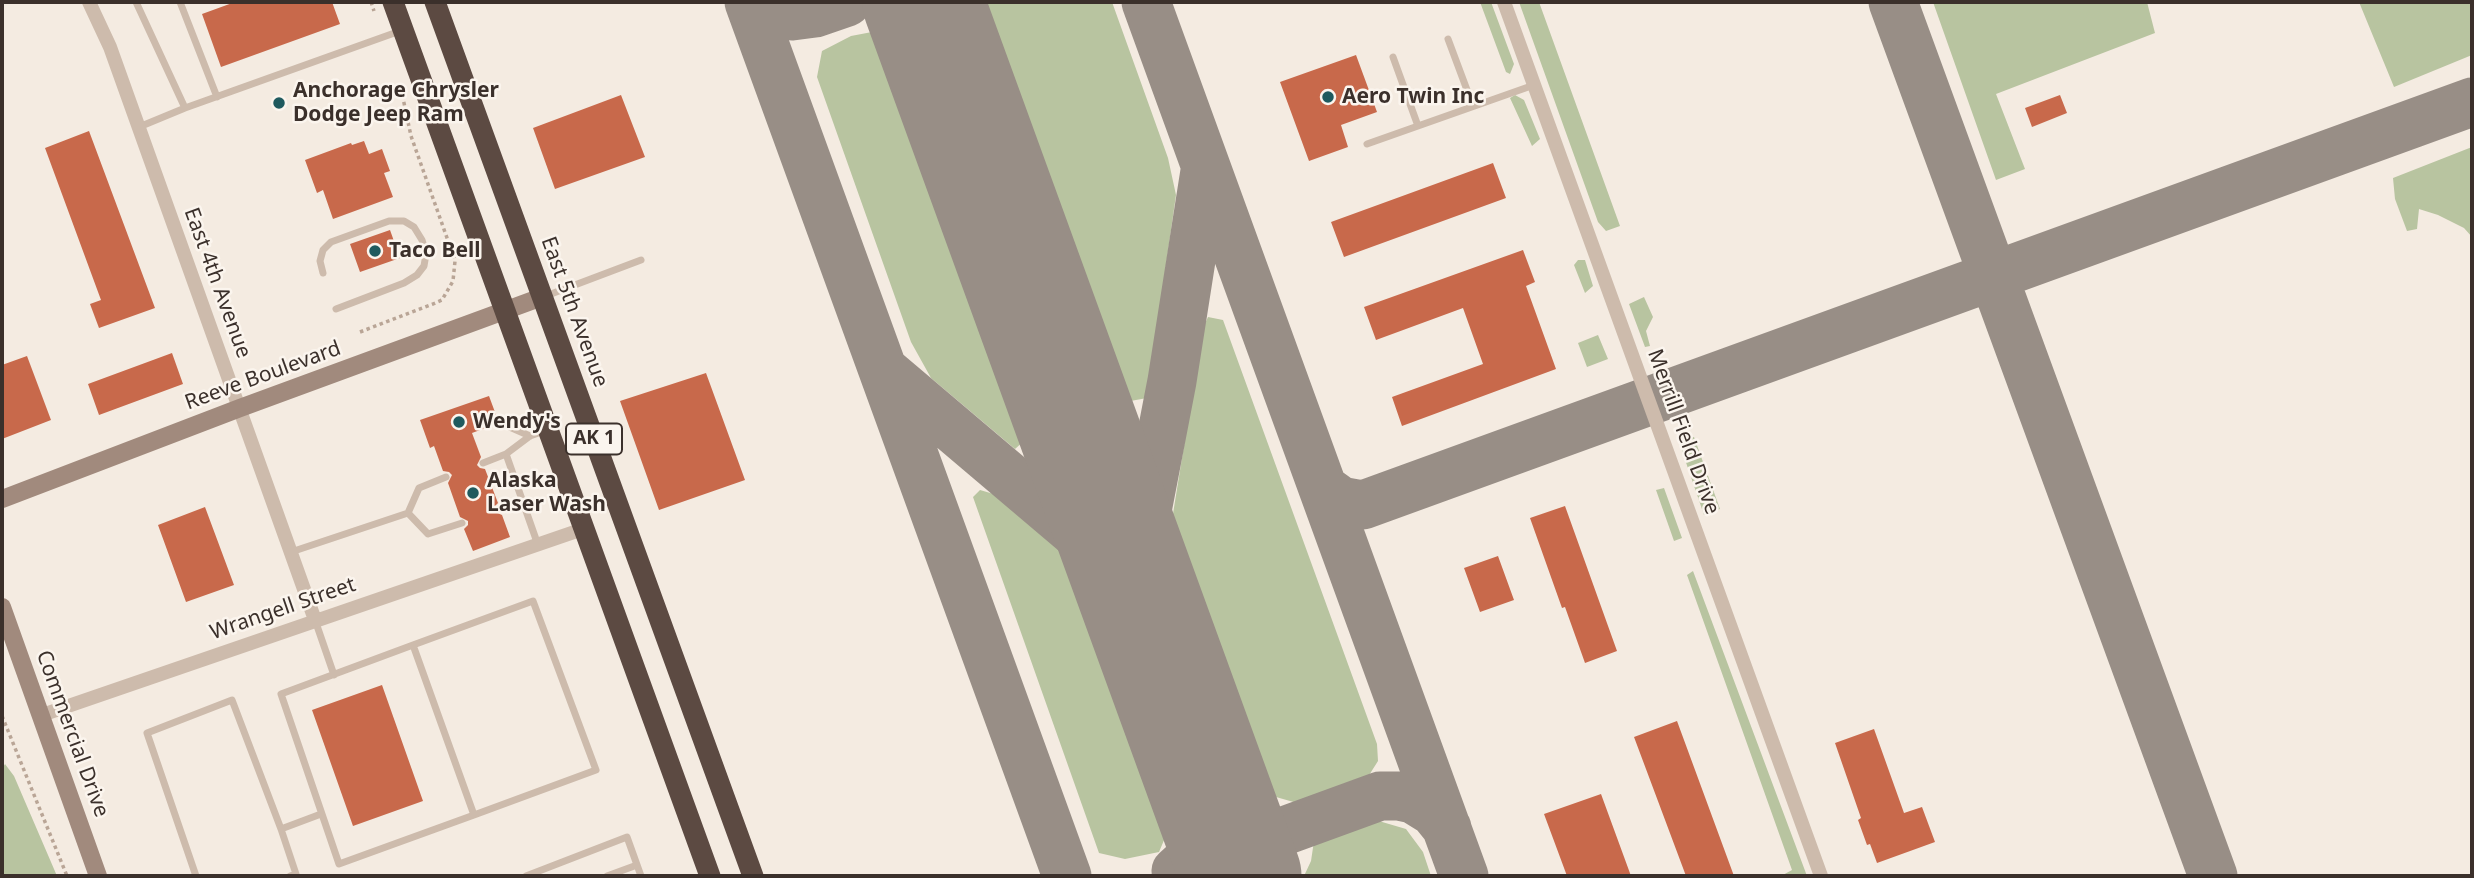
<!DOCTYPE html>
<html>
<head>
<meta charset="utf-8">
<style>
  body { margin:0 }
  #map { position:relative; width:2474px; height:878px; overflow:hidden; background:#f4ebe1; font-family:"Noto Sans",sans-serif }
  canvas { display:block }
  .frame { position:absolute; inset:0; border:4px solid #3b302b; pointer-events:none }
</style>
</head>
<body>
<div id="map">
<canvas width="2474" height="878"></canvas>
<div class="frame"></div>
</div>
<script>
const ctx = document.querySelector('canvas').getContext('2d');
ctx.lineJoin = 'round';
function fillPath(path, color) {
  ctx.fillStyle = color;
  ctx.fill(path, 'evenodd');
}
function poly(rows) {
  const path = new Path2D();
  for (const r of rows) {
    path.moveTo(r[0], r[1]);
    for (let i = 2; i < r.length; i += 2) path.lineTo(r[i], r[i + 1]);
  }
  return path;
}
function strokePath(path, color, width, dash) {
  ctx.strokeStyle = color;
  ctx.lineWidth = width;
  ctx.lineCap = dash ? 'butt' : 'round';
  ctx.setLineDash(dash || []);
  ctx.stroke(path);
}
function drawText(font, color, halo, rows, align = 'center') {
  ctx.font = font + ' "Noto Sans",sans-serif';
  ctx.lineWidth = 5;
  ctx.setLineDash([]);
  ctx.textBaseline = 'middle';
  ctx.strokeStyle = halo;
  ctx.fillStyle = color;
  for (const [text, x, y, turn = 0] of rows) {
    ctx.save();
    ctx.translate(x, y);
    ctx.rotate((+turn || 0) * Math.PI / 180);
    ctx.textAlign = isNaN(turn) ? turn : align;
    if (halo) ctx.strokeText(text, 0, 0);
    ctx.fillText(text, 0, 0);
    ctx.restore();
  }
}
const green = poly([
  [979,2,1112,2,1168,158,1176,195,1147,398,1125,402],
  [1480,2,1491,2,1514,64,1510,74,1506,72],
  [1519,2,1539,2,1620,226,1606,231,1598,222],
  [1933,2,2147,2,2155,33,1996,94,2025,169,1996,180],
  [2359,2,2471,2,2472,55,2394,87],
  [872,32,886,43,1024,441,1015,449,931,378,911,342,817,77,822,51,851,36],
  [1515,95,1524,100,1540,139,1532,146,1510,98],
  [2472,147,2472,237,2464,228,2438,215,2419,209,2417,229,2407,231,2395,199,2393,178],
  [1578,260,1585,260,1593,286,1585,293,1574,265],
  [1644,297,1653,317,1646,331,1650,346,1645,347,1629,304],
  [1208,317,1223,320,1377,744,1378,761,1366,780,1297,803,1269,795,1171,526,1203,328],
  [1598,335,1608,359,1587,367,1578,343],
  [1694,437,1720,509,1704,515,1679,442],
  [1664,488,1682,538,1674,541,1656,490],
  [980,490,997,495,1066,556,1079,571,1170,826,1159,852,1125,859,1099,853,973,497],
  [1693,571,1807,876,1781,876,1792,870,1687,575],
  [5,764,14,776,57,876,2,876,2,769],
  [1372,819,1406,829,1423,852,1431,876,1304,876,1311,861,1314,841]
]);
const taxiway = poly([
  [749,2,1067,876],
  [758,2,772,11,792,16,815,13,847,2],
  [902,2,915,12,938,42],
  [1146,2,1464,876],
  [1893,2,2213,876],
  [887,373,1110,562,1144,610],
  [1323,488,1341,501,1363,505,2472,102],
  [1145,611,1140,547,1172,381,1205,171],
  [1176,871,1199,850,1206,838,1210,825,1212,809,1208,785],
  [1253,876,1255,867,1266,847,1284,831,1380,796,1399,796,1413,799,1434,812,1447,828]
]);
const runway = poly([
  [923,2,1241,876]
]);
const building = poly([
  [235,2,332,2,340,24,221,67,202,14],
  [1356,55,1377,112,1341,125,1348,147,1309,161,1280,82],
  [621,95,645,157,555,189,533,128],
  [2060,95,2067,113,2032,127,2025,108],
  [89,131,155,308,99,328,90,304,101,300,45,148],
  [364,141,369,154,382,149,390,171,384,173,393,197,333,219,323,190,317,193,305,160,351,143,352,145],
  [1493,163,1506,198,1344,257,1331,222],
  [390,230,400,258,360,272,350,244],
  [1523,250,1535,282,1526,286,1556,369,1402,426,1392,397,1483,364,1463,308,1376,340,1364,307],
  [172,353,183,384,99,415,88,384],
  [27,356,51,420,2,439,2,365],
  [706,373,745,480,659,510,620,401],
  [489,396,499,423,472,433,481,457,477,465,480,468,485,469,498,503,494,507,495,512,502,515,510,537,473,551,464,529,468,525,468,521,460,517,448,483,452,475,449,472,443,471,434,446,430,448,420,420],
  [1565,506,1617,651,1585,663,1565,607,1562,608,1530,518],
  [205,507,234,585,186,602,158,525],
  [1498,556,1514,600,1480,612,1464,568],
  [382,685,423,801,353,826,312,710],
  [1677,721,1734,876,1686,876,1634,737],
  [1874,729,1904,813,1922,807,1935,842,1877,863,1870,844,1867,845,1858,820,1861,818,1835,743],
  [1601,794,1631,876,1567,876,1544,814]
]);
const path = poly([
  [371,2,374,11],
  [360,332,433,304,442,300,453,281,455,261,452,252,411,136,400,84],
  [2,716,67,876]
]);
const lane = poly([
  [136,2,185,108],
  [180,2,217,97],
  [1448,39,1473,106],
  [1393,57,1418,126],
  [139,127,185,108,400,31],
  [1367,144,1534,85],
  [323,273,320,261,323,250,331,242,389,221,404,221,414,227,422,240,426,254,424,266,417,275,404,283,336,309],
  [543,297,641,260],
  [505,425,530,436],
  [506,454,538,545],
  [483,463,506,454,530,436,547,430],
  [500,509,523,501],
  [408,513,428,534,462,523],
  [291,552,408,513,419,488,446,477],
  [315,620,334,675],
  [413,645,474,815,339,864,281,694,413,645],
  [413,645,533,601,596,770,474,815],
  [281,829,321,814],
  [196,876,147,733,232,700,281,829,296,874,290,876],
  [526,876,627,837,641,876],
  [607,876,637,865]
]);
const street = poly([
  [89,2,110,47,315,620],
  [1504,2,1821,876],
  [42,715,583,529]
]);
const secondary = poly([
  [2,499,240,408,542,297],
  [2,607,98,876]
]);
const highway = poly([
  [393,2,710,876],
  [435,2,753,876]
]);
const markers = [
  [1328,97,7,"#1f5a5e"],
  [279,103,7,"#1f5a5e"],
  [375,251,7,"#1f5a5e"],
  [459,422,7,"#1f5a5e"],
  [473,493,7,"#1f5a5e"]
];
const shields = [
  [594,439,56]
];
const shieldNames = [
  ["AK 1",594,439]
];
const poiNames = [
  ["Anchorage Chrysler",293,91],
  ["Dodge Jeep Ram",293,115],
  ["Aero Twin Inc",1342,97],
  ["Taco Bell",389,251],
  ["Wendy's",473,422],
  ["Alaska",487,481],
  ["Laser Wash",487,505]
];
const streetNames = [
  ["East 4th Avenue",217,283,70],
  ["East 5th Avenue",574,312,70],
  ["Reeve Boulevard",263,376,-20],
  ["Merrill Field Drive",1683,432,70],
  ["Wrangell Street",283,609,-19],
  ["Commercial Drive",72,734,70]
];
fillPath(green, '#b8c4a0');
strokePath(taxiway, '#988e86', 49);
strokePath(runway, '#988e86', 121);
fillPath(building, '#c8694b');
strokePath(path, '#b9a596', 3.5, [3.5, 3.5]);
strokePath(lane, '#cdbbac', 7);
strokePath(street, '#cdbbac', 14);
strokePath(secondary, '#a18a7d', 18);
strokePath(highway, '#5c4a42', 21);
for (const [x, y, r, color] of markers) {
  const dot = new Path2D();
  dot.arc(x, y, r, 0, 2 * Math.PI);
  ctx.fillStyle = color;
  ctx.fill(dot);
  strokePath(dot, '#fbf5ee', 2.5);
}
for (const [x, y, w] of shields) {
  const box = new Path2D();
  box.roundRect(x - w / 2, y - 15.5, w, 31, 5);
  ctx.fillStyle = '#fbf5ee';
  ctx.fill(box);
  strokePath(box, '#3b302b', 2);
}
drawText('bold 19px', '#3b302b', null, shieldNames);
drawText('bold 21px', '#3b302b', '#fbf5ee', poiNames, 'left');
drawText('21px', '#3b302b', '#fbf5ee', streetNames);
</script>
</body>
</html>
